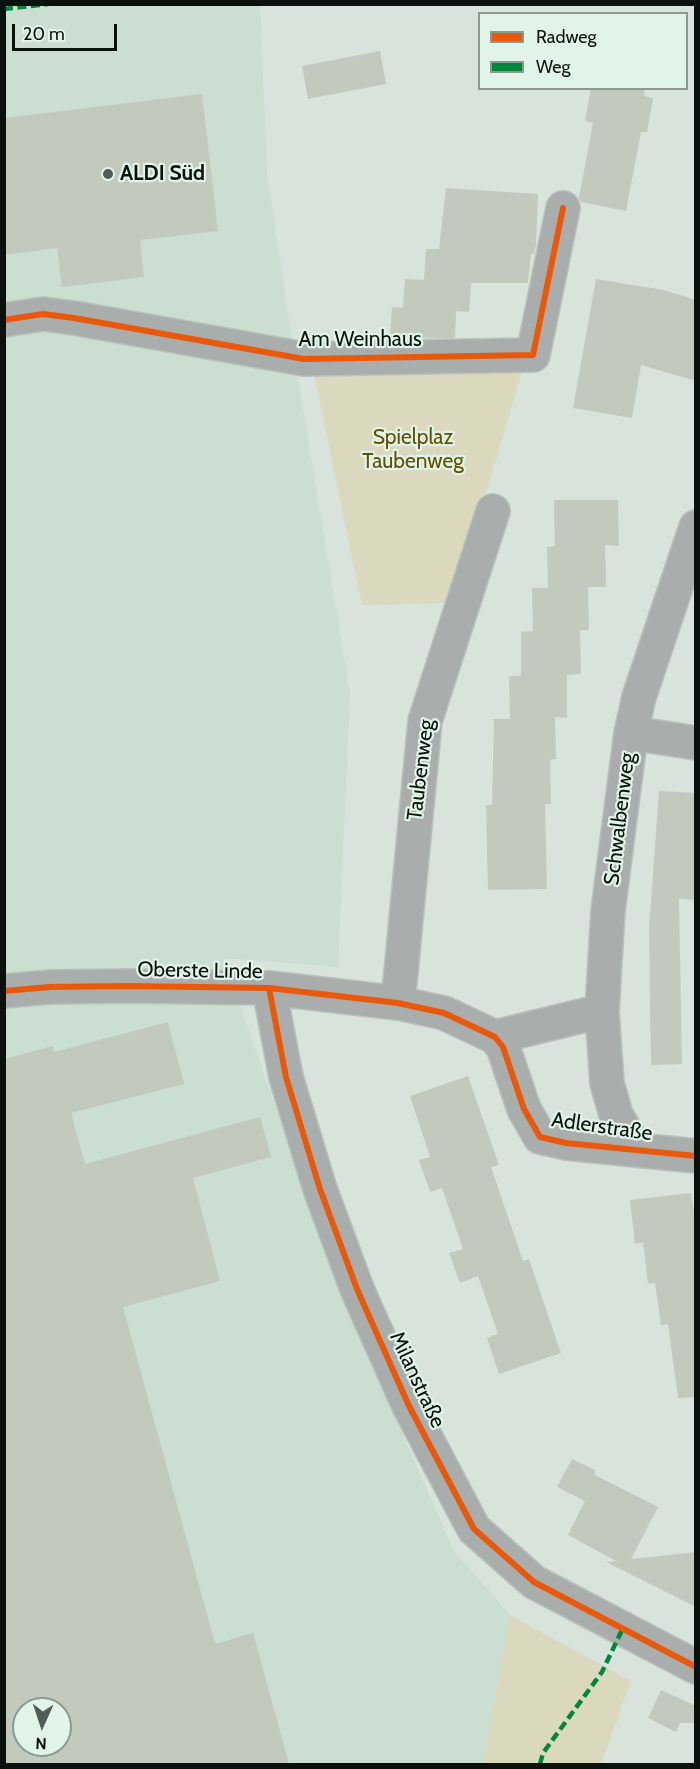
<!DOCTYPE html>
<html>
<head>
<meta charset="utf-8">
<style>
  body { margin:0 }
  #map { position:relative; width:700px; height:1769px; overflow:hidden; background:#d8e3dc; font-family:Cabin,sans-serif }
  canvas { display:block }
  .frame { position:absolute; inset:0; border:6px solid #0b120e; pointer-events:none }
  .legend { position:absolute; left:478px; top:12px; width:210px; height:78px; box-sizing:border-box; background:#e0f5e8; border:2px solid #8b9a91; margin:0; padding:8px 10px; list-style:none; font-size:18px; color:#0b120e }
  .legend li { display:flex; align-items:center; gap:12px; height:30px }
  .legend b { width:30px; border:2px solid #8b9a91 }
  .north { position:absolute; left:12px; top:1697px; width:60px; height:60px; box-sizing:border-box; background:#e0f5e8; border:2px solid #8b9a91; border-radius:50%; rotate:183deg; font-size:16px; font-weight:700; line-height:24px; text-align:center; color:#0b120e }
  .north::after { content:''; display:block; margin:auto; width:21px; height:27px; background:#535b56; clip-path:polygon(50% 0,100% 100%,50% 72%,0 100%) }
  .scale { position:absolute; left:12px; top:24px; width:105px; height:27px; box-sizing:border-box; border:3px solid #0b120e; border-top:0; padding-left:8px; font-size:18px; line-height:21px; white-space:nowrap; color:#0b120e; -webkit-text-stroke:4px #e0f5e8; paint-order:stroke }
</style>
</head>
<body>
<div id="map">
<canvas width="700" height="1769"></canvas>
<div class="frame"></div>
<ul class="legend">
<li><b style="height:8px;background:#e8590c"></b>Radweg</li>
<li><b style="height:8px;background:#00873e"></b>Weg</li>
</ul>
<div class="north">N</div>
<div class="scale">20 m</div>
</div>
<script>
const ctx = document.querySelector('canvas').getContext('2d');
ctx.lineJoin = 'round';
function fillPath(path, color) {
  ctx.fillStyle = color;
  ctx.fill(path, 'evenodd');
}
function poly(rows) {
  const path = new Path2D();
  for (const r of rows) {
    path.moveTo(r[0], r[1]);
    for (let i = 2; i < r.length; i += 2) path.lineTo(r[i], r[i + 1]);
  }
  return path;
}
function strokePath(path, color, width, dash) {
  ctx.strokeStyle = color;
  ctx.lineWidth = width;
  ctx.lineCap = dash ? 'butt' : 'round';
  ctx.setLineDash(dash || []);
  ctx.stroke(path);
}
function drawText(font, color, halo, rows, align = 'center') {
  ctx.font = font + ' Cabin,sans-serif';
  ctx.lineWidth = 4.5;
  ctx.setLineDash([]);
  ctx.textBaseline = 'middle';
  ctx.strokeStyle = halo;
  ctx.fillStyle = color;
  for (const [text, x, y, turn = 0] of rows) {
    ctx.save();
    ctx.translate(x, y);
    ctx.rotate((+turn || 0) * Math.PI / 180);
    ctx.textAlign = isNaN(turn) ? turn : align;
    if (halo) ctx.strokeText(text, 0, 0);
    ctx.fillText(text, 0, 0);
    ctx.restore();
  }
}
const built = poly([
  [5,5,260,5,267,173,297,373,350,693,338,967,223,958,344,1301,454,1551,510,1615,483,1764,5,1764],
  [24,1709,60,1709,60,1745,24,1745]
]);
const green = poly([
  [524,365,453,603,362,605,313,369],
  [510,1615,631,1681,601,1764,483,1764]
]);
const building = poly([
  [380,51,386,84,308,99,302,66],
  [591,88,645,88,644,96,653,98,647,132,641,132,626,211,581,202,579,198,593,123,585,121],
  [202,94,218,231,140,240,144,277,62,287,57,248,4,255,4,118],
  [446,188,538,194,536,245,534,254,531,254,528,283,471,283,469,312,456,311,455,338,390,338,392,307,403,308,405,279,424,280,426,249,439,249],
  [596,279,664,290,696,300,696,381,641,365,632,418,573,408],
  [554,500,618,500,619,546,605,545,606,587,588,587,589,630,580,630,581,674,567,675,567,718,555,717,556,759,550,760,551,804,545,804,547,889,488,890,486,805,492,805,494,719,510,719,509,676,521,676,521,632,533,631,532,588,548,588,547,547,555,546],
  [659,791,696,793,696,900,679,899,682,1064,651,1065,649,929],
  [168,1022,184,1084,71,1113,85,1164,260,1117,271,1157,193,1178,220,1281,123,1307,215,1644,253,1633,289,1764,4,1764,4,1059,53,1046,54,1052],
  [24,1709,60,1709,60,1745,24,1745],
  [468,1076,499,1165,491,1167,523,1261,529,1259,561,1353,499,1374,487,1338,498,1334,478,1276,460,1283,449,1253,463,1249,442,1188,430,1192,419,1160,430,1157,410,1096],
  [691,1193,696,1224,696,1397,678,1398,668,1324,661,1325,655,1283,648,1284,643,1242,635,1244,630,1200],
  [572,1459,595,1470,595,1475,658,1507,631,1559,696,1552,696,1607,606,1562,616,1561,568,1535,585,1501,557,1487],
  [661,1690,696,1706,696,1723,680,1723,676,1732,648,1718]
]);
const minor = poly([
  [4,320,43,314,74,318,304,359,533,355,563,208],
  [631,733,696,743],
  [269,988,286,1077,320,1189,357,1289,409,1406,474,1529,534,1582,696,1667],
  [4,991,50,987,127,986,269,988,398,1003,444,1013,495,1037,503,1047,524,1109,540,1137,566,1143,696,1156],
  [398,1003,425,721,493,511],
  [495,1037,602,1011],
  [636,1149,616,1115,607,1083,602,1011,608,911,631,733,639,697,696,527]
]);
const quiet = poly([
  [4,9,48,4],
  [540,1764,543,1753,602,1672,622,1630]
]);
const cycleway = poly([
  [4,320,43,314,74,318,304,359,533,355,563,208],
  [269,988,286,1077,320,1189,357,1289,409,1406,474,1529,534,1582,696,1667],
  [4,991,50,987,127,986,269,988,398,1003,444,1013,495,1037,503,1047,524,1109,540,1137,566,1143,696,1156]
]);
const markers = [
  [108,174,6,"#535b56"]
];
const poiNames = [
  ["ALDI Süd",120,174]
];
const streetNames = [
  ["Am Weinhaus",360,340],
  ["Taubenweg",421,770,-83],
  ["Schwalbenweg",620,819,-83],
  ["Oberste Linde",200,971,1],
  ["Adlerstraße",602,1127,8],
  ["Milanstraße",417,1380,65]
];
const parkNames = [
  ["Spielplaz",413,438],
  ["Taubenweg",413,462]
];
fillPath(built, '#caded1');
fillPath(green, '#dad8bd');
fillPath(building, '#c1cabc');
strokePath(minor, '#b8c1bc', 36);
strokePath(minor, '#a9adac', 33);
strokePath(quiet, '#00873e', 4.5, [9, 4.5]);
strokePath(cycleway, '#e8590c', 6);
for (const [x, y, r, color] of markers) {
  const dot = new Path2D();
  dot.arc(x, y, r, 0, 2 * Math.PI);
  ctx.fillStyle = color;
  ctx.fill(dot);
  strokePath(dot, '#e0f5e8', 2);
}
drawText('bold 21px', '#0b120e', '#e0f5e8', poiNames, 'left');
drawText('21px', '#0b120e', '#e0f5e8', streetNames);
drawText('21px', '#635000', '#e0f5e8', parkNames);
</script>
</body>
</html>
